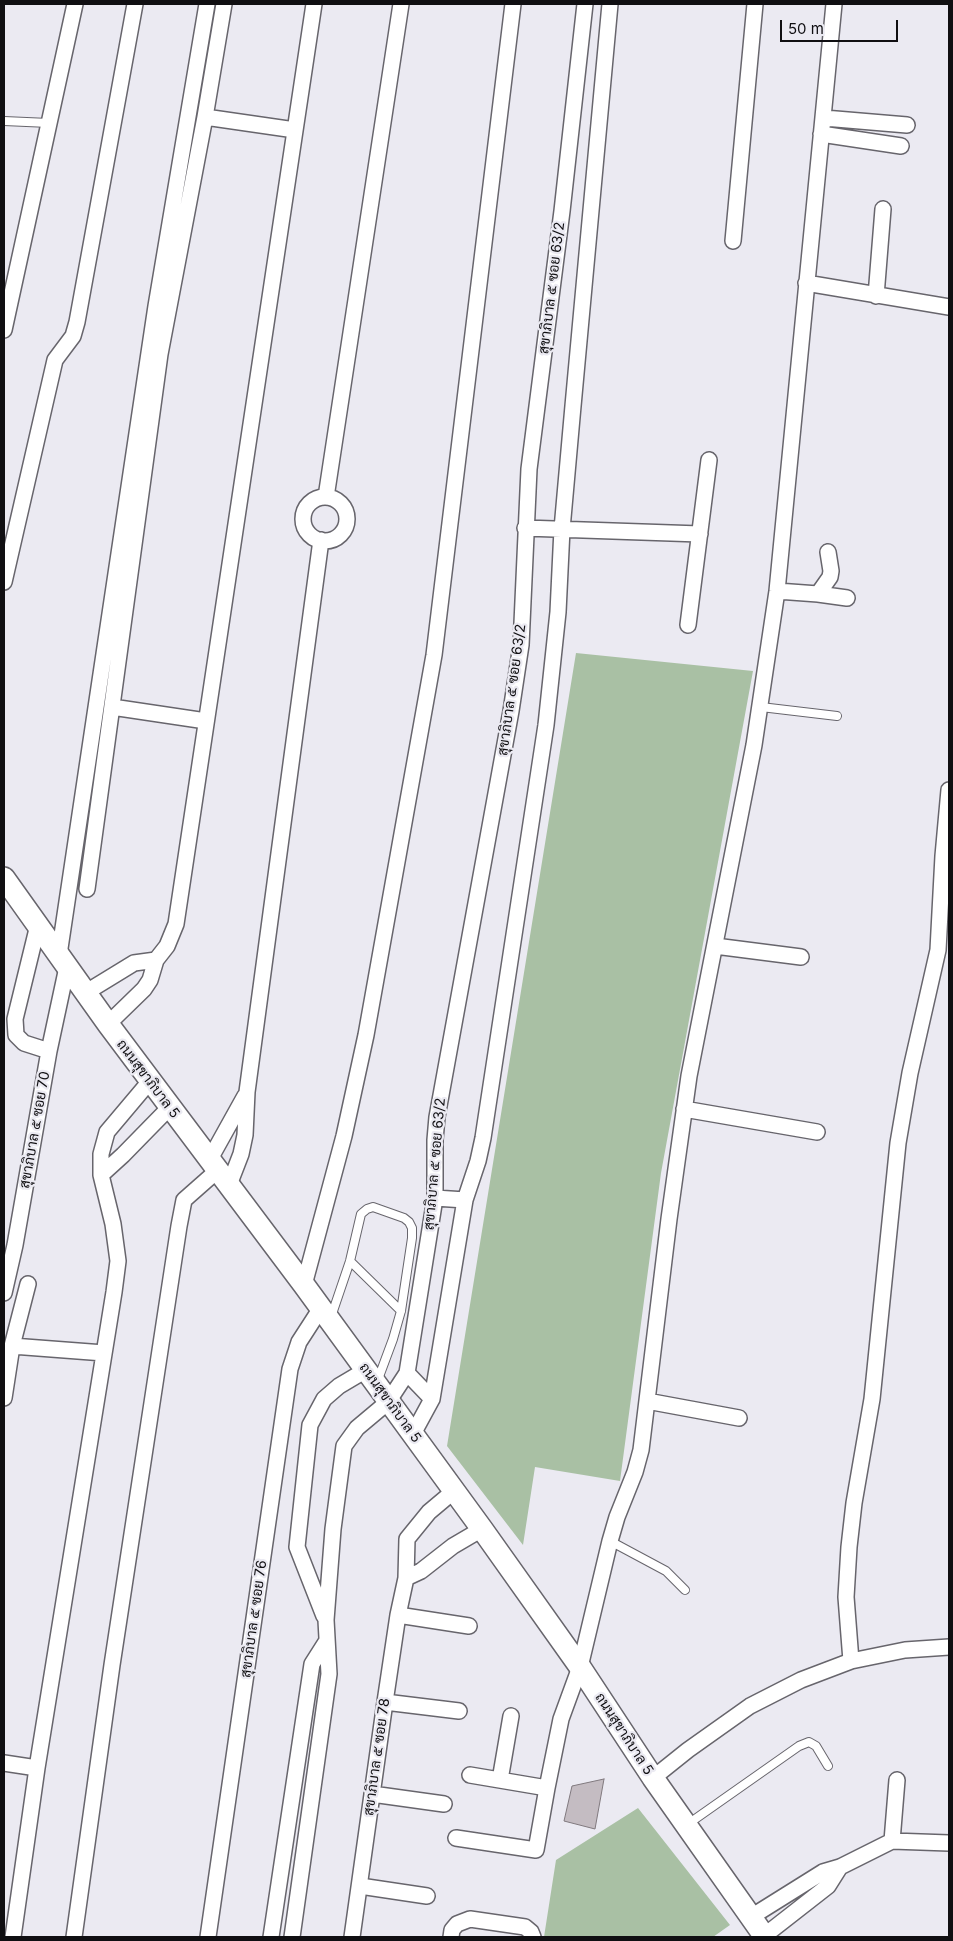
<!DOCTYPE html>
<html>
<head>
<meta charset="utf-8">
<style>
  body { margin:0 }
  #map { position:relative; width:953px; height:1941px; overflow:hidden; background:#ebeaf2; font-family:Inter,sans-serif }
  canvas { display:block }
  .frame { position:absolute; inset:0; border:5px solid #100f12; pointer-events:none }
  .scale { position:absolute; left:780px; top:20px; width:118px; height:22px; box-sizing:border-box; border:2px solid #100f12; border-top:0; padding-left:6px; font-size:15px; line-height:18px; white-space:nowrap; color:#100f12; -webkit-text-stroke:4px #ebeaf2; paint-order:stroke }
</style>
</head>
<body>
<div id="map">
<canvas width="953" height="1941"></canvas>
<div class="frame"></div>
<div class="scale">50 m</div>
</div>
<script>
const ctx = document.querySelector('canvas').getContext('2d');
ctx.lineJoin = 'round';
function fillPath(path, color) {
  ctx.fillStyle = color;
  ctx.fill(path, 'evenodd');
}
function poly(rows) {
  const path = new Path2D();
  for (const r of rows) {
    if (r.length === 3) {
      path.moveTo(r[0] + r[2], r[1]);
      path.arc(r[0], r[1], r[2], 0, 2 * Math.PI);
      continue;
    }
    path.moveTo(r[0], r[1]);
    for (let i = 2; i < r.length; i += 2) path.lineTo(r[i], r[i + 1]);
  }
  return path;
}
function strokePath(path, color, width, dash) {
  ctx.strokeStyle = color;
  ctx.lineWidth = width;
  ctx.lineCap = dash ? 'butt' : 'round';
  ctx.setLineDash(dash || []);
  ctx.stroke(path);
}
function drawText(font, color, halo, rows, align = 'center') {
  ctx.font = font + ' Inter,Sarabun,sans-serif';
  ctx.lineWidth = 4.5;
  ctx.setLineDash([]);
  ctx.textBaseline = 'middle';
  ctx.strokeStyle = halo;
  ctx.fillStyle = color;
  for (const [text, x, y, turn = 0] of rows) {
    ctx.save();
    ctx.translate(x, y);
    ctx.rotate((+turn || 0) * Math.PI / 180);
    ctx.textAlign = isNaN(turn) ? turn : align;
    if (halo) ctx.strokeText(text, 0, 0);
    ctx.fillText(text, 0, 0);
    ctx.restore();
  }
}
const green = poly([
  [576,653,753,671,661,1173,620,1481,535,1467,523,1545,447,1446],
  [638,1808,730,1925,713,1937,544,1937,556,1860]
]);
const building = poly([
  [604,1779,595,1829,564,1821,572,1786,604,1779]
]);
const service = poly([
  [4,121,49,123],
  [761,707,837,716],
  [350,1261,401,1311],
  [331,1317,350,1261,361,1214,367,1209,373,1207,404,1218,409,1222,412,1228,412,1238,401,1311,393,1339,377,1382],
  [610,1541,666,1571,685,1590],
  [688,1824,799,1746,809,1742,816,1746,828,1766]
]);
const minor = poly([
  [205,117,295,130],
  [824,118,907,125],
  [821,134,901,146],
  [733,241,755,4],
  [806,283,949,307],
  [876,296,883,209],
  [4,330,75,4],
  [326,497,401,4],
  [325,519,22],
  [525,528,700,534],
  [4,582,55,360,73,336,77,322,135,4],
  [777,591,818,594,830,577,831,571,828,552],
  [818,594,847,598],
  [688,625,709,460],
  [112,707,206,721],
  [87,889,160,354,205,117,224,4],
  [38,925,15,1019,16,1035,24,1043,49,1051],
  [715,946,801,957],
  [59,955,156,306,207,4],
  [85,993,134,963,156,960],
  [108,1024,144,989,150,980,156,960,167,946,176,924,314,4],
  [684,1109,817,1132],
  [210,1159,245,1096],
  [101,1175,123,1155,169,1108],
  [229,1185,241,1154,245,1135,247,1092,321,540],
  [435,1198,465,1200],
  [304,1285,344,1136,366,1035,434,655,513,4],
  [4,1293,15,1245,49,1051,67,967],
  [12,1346,28,1284],
  [407,1373,432,1399],
  [4,1398,12,1346,104,1353],
  [647,1401,739,1418],
  [413,1434,432,1399,465,1200,478,1161,483,1138,546,725,558,612,562,529,573,406,610,4],
  [406,1578,421,1571,453,1546,482,1529],
  [398,1615,469,1626],
  [324,1616,297,1547,310,1425,324,1399,339,1386,366,1370],
  [851,1661,846,1597,849,1547,854,1503,872,1399,898,1143,910,1073,938,950,943,856,949,790],
  [385,1702,459,1711],
  [4,1763,37,1768],
  [470,1775,547,1788,561,1719,580,1667,610,1541,617,1517,635,1472,641,1450,669,1219,689,1076,754,745,777,591,834,4],
  [653,1778,688,1750,750,1706,801,1680,851,1661,905,1650,949,1647],
  [500,1780,511,1716],
  [372,1794,444,1804],
  [456,1838,536,1850,547,1788],
  [892,1841,897,1780],
  [360,1886,427,1896],
  [751,1917,823,1872,840,1867,892,1841,949,1843],
  [764,1936,828,1886,840,1867],
  [13,1937,37,1768,114,1292,118,1261,113,1224,101,1175,101,1154,107,1132,150,1081],
  [74,1937,112,1665,179,1226,184,1200,218,1170],
  [208,1937,290,1369,299,1342,321,1308],
  [271,1937,312,1664,326,1642],
  [292,1937,329,1674,326,1620,333,1529,344,1446,357,1428,388,1402,407,1373,435,1198,435,1140,437,1117,511,711,521,645,529,469,562,211,585,4],
  [352,1937,385,1702,398,1615,406,1578,407,1539,429,1512,454,1491],
  [451,1937,452,1930,457,1924,470,1919,525,1927,531,1932,533,1937]
]);
const secondary = poly([
  [4,878,108,1024,304,1285,482,1529,580,1667,653,1778,765,1937]
]);
const streetNames = [
  ["สุขาภิบาล ๕ ซอย 63/2",552,288,-83],
  ["สุขาภิบาล ๕ ซอย 63/2",512,690,-82],
  ["ถนนสุขาภิบาล 5",148,1079,53],
  ["สุขาภิบาล ๕ ซอย 70",35,1130,-80],
  ["สุขาภิบาล ๕ ซอย 63/2",435,1164,-85],
  ["ถนนสุขาภิบาล 5",390,1403,54],
  ["สุขาภิบาล ๕ ซอย 76",254,1619,-82],
  ["ถนนสุขาภิบาล 5",624,1734,57],
  ["สุขาภิบาล ๕ ซอย 78",377,1757,-82]
];
fillPath(green, '#a9c0a4');
fillPath(building, '#c4bcc2');
strokePath(building, '#80797e', 1);
strokePath(service, '#67656c', 10);
strokePath(minor, '#67656c', 18);
strokePath(secondary, '#67656c', 24);
strokePath(service, '#fff', 8);
strokePath(minor, '#fff', 15);
strokePath(secondary, '#fff', 21);
drawText('14px', '#100f12', '#ebeaf2', streetNames);
</script>
</body>
</html>
